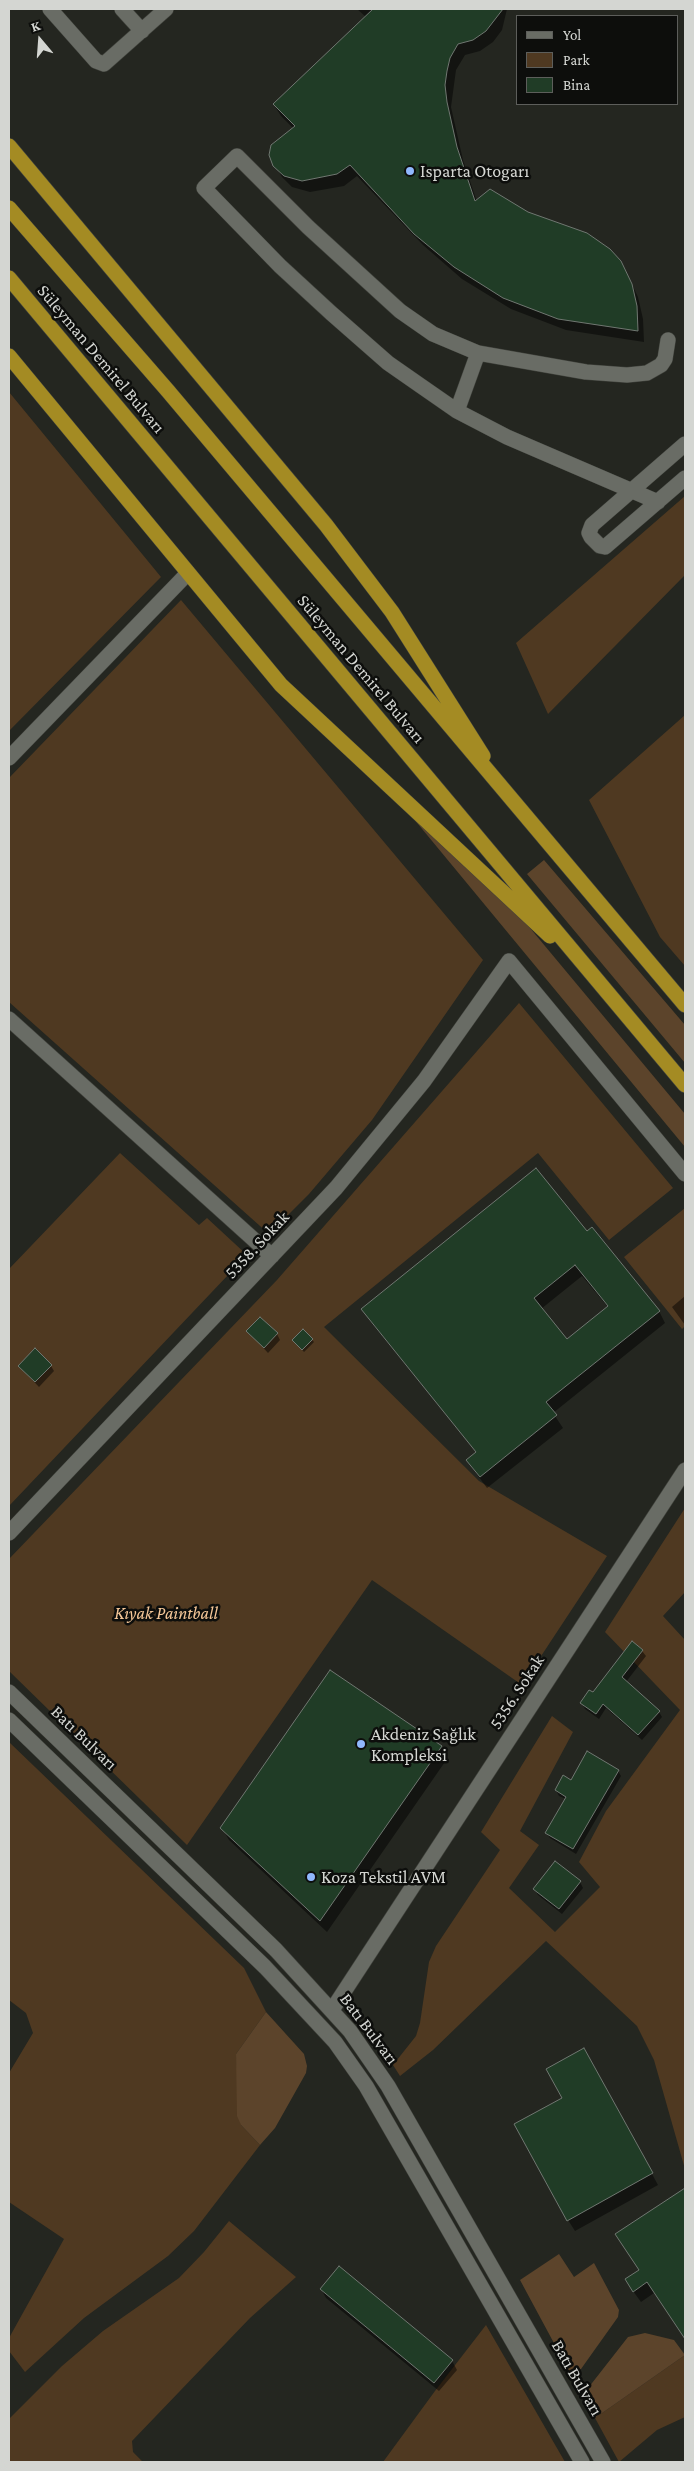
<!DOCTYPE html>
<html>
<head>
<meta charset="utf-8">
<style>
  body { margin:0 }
  #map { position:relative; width:694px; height:2471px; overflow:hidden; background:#242620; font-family:"Crimson Pro",serif }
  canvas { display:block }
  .frame { position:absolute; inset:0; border:10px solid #d4d6d2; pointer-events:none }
  .legend { position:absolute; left:516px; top:15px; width:162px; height:90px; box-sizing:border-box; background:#0d0e0c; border:1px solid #5d5e5b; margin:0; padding:6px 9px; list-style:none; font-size:15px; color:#d4d6d2 }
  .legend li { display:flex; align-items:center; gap:10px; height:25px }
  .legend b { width:25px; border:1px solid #5d5e5b }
  .north { position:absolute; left:15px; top:15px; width:50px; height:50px; -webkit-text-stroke:4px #0d0e0c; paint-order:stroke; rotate:342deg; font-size:14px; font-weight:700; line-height:20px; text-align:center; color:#d4d6d2 }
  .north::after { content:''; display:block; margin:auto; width:18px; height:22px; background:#d4d6d2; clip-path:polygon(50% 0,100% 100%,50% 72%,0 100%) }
</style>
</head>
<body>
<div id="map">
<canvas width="694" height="2471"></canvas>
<div class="frame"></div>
<ul class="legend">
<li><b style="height:6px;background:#696c65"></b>Yol</li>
<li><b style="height:14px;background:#4f3921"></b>Park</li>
<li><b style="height:14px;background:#203c26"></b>Bina</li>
</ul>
<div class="north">K</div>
</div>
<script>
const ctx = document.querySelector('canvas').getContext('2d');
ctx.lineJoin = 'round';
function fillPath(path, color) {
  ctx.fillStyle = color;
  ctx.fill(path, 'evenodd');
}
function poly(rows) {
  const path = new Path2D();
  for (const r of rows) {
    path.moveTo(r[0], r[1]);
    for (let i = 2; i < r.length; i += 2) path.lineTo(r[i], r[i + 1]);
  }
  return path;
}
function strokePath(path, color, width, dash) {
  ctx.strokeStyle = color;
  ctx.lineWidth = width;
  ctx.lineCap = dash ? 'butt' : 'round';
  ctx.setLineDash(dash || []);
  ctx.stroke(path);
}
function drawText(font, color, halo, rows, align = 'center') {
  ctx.font = font + ' "Crimson Pro",serif';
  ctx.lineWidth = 5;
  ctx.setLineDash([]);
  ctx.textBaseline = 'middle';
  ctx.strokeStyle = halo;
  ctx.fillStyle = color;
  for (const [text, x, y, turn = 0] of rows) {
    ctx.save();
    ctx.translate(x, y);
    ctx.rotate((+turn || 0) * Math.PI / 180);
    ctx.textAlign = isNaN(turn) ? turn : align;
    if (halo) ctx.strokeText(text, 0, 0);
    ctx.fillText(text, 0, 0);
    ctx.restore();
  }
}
const green = poly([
  [9,392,161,577,9,731],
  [685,496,685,575,548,714,516,643],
  [181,600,483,960,372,1120,309,1194,269,1234,9,1002,9,778],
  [685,715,685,966,660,937,589,800],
  [519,1003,673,1188,609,1240,538,1153,324,1327,479,1481,607,1556,522,1685,372,1580,187,1845,9,1671,9,1559,277,1280],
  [120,1153,199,1225,207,1218,247,1255,9,1506,9,1269],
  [685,1208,685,1326,682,1329,624,1257],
  [685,1508,685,1592,663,1616,685,1640,685,2169,654,2060,637,2026,546,1941,433,2050,400,2076,393,2065,416,2036,420,2023,429,1962,436,1946,500,1850,481,1832,552,1716,573,1732,520,1831,539,1845,509,1888,555,1932,600,1887,579,1862,606,1811,680,1710,605,1632],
  [9,1742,244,1968,266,2012,236,2054,241,2125,260,2145,194,2231,168,2256,84,2318,25,2372,9,2351,9,2338,64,2239,9,2202,9,2073,33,2033,26,2013,9,2000],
  [229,2221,296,2277,250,2318,132,2441,133,2452,143,2462,9,2462,9,2419,62,2366,103,2331,179,2278,204,2252],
  [486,2325,565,2462,383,2462,435,2391],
  [685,2355,685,2417,657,2430,619,2462,595,2418]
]);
const forest = poly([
  [375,772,490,880,685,1114,685,1147],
  [544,860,685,1025,685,1063,527,874],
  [266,2012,304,2054,307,2066,306,2073,275,2128,260,2145,241,2125,237,2116,236,2054],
  [559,2254,574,2277,594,2263,619,2310,618,2317,581,2369,569,2371,520,2280],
  [645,2333,674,2340,685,2355,595,2418,584,2398,585,2392,628,2337]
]);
const shadow = poly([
  [357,9,507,9,502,30,493,42,480,51,465,55,456,70,451,107,463,160,477,202,627,274,638,297,643,319,644,342,566,330,511,309,462,279,423,245,357,176,344,186,310,192,292,187,282,177,275,165,294,129,281,116,274,105,366,17],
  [587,1233,659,1311,665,1323,553,1413,563,1428,487,1488,467,1461,477,1453,370,1321,363,1309],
  [582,1276,608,1307,567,1340,541,1309],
  [685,1296,685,1325,672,1307],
  [303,1330,314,1342,304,1352,295,1342],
  [248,1331,277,1334,280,1340,268,1353],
  [19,1366,51,1366,54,1371,39,1387],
  [642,1651,646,1656,626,1682,659,1712,662,1717,642,1740,606,1708,599,1719,585,1709,582,1703],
  [441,1747,447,1759,327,1932,229,1840,222,1828],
  [618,1771,621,1776,576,1854,550,1838,546,1833,566,1799,559,1796,556,1790,571,1781],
  [580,1882,583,1888,562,1914,538,1895,535,1889],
  [591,2062,658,2185,575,2231,568,2220,563,2099],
  [685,2189,685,2339,654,2293,641,2302,633,2291,640,2271,617,2235],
  [321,2289,452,2361,457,2370,439,2391,326,2298]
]);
const building = poly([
  [373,9,503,9,486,31,473,40,458,44,450,58,447,71,445,85,447,102,457,147,475,201,490,189,528,212,587,233,610,249,621,261,632,284,637,306,638,331,558,319,503,298,454,267,414,234,350,165,337,174,302,181,284,176,273,166,269,155,271,145,295,126,273,104,373,9],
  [536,1168,587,1231,592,1227,660,1311,546,1402,557,1415,480,1477,466,1460,476,1452,361,1309,536,1168],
  [575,1265,608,1306,567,1339,534,1298,575,1265],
  [260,1317,278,1333,264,1348,246,1331,260,1317],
  [303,1329,313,1339,302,1350,292,1340,303,1329],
  [35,1348,52,1365,35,1382,18,1366,35,1348],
  [632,1641,643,1650,622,1677,660,1711,638,1735,603,1704,596,1714,580,1703,589,1690,593,1692,632,1641],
  [330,1670,442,1746,320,1921,220,1828,330,1670],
  [587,1751,619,1770,573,1849,545,1833,566,1797,555,1790,563,1775,571,1780,587,1751],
  [555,1861,581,1881,559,1909,533,1889,555,1861],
  [584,2048,653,2173,567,2221,514,2124,562,2098,546,2069,584,2048],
  [685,2188,685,2339,647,2282,633,2292,625,2279,639,2270,615,2234,685,2188],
  [339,2266,453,2360,434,2383,320,2289,339,2266]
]);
const minor = poly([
  [50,9,96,61,104,64,166,9],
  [122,9,142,31],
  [457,411,478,353],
  [685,444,592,525,589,533,591,537,600,546,605,547,685,478],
  [658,502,507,437,457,411,421,386,388,363,331,313,280,266,204,188,237,156,308,227,400,311,433,334,478,353,586,372,627,375,647,373,661,365,665,359,668,340],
  [9,758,188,573],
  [9,1019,272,1256],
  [9,1533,336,1188,424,1081,509,961,685,1174],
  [9,1692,276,1950,350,2031,388,2086,603,2462],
  [9,1720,265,1967,335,2042,366,2086,582,2462],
  [332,2010,685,1470]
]);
const highway = poly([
  [9,146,326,525,392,612,483,756],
  [9,208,168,391,685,1005],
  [9,278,685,1085],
  [9,356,281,685,550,936]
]);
const markers = [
  [410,171,5,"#90b8fd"],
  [361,1744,5,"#90b8fd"],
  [311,1877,5,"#90b8fd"]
];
const poiNames = [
  ["Isparta Otogarı",420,171],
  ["Akdeniz Sağlık",371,1734],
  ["Kompleksi",371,1755],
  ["Koza Tekstil AVM",321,1877]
];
const streetNames = [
  ["Süleyman Demirel Bulvarı",101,359,50],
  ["Süleyman Demirel Bulvarı",361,669,50],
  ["5358. Sokak",257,1245,-47],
  ["5356. Sokak",517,1692,-57],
  ["Batı Bulvarı",84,1738,44],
  ["Batı Bulvarı",369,2029,53],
  ["Batı Bulvarı",577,2378,60]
];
const parkNames = [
  ["Kıyak Paintball",166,1613]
];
fillPath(green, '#4f3921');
fillPath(forest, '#5c442b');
fillPath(shadow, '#0007');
fillPath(building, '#203c26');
strokePath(building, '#707771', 1);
strokePath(minor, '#41433d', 16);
strokePath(highway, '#41433d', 16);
strokePath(minor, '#696c65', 15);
strokePath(highway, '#a48b23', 15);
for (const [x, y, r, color] of markers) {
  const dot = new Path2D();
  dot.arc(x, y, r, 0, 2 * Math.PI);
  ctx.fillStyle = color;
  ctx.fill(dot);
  strokePath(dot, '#0d0e0c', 2);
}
drawText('18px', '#d4d6d2', '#0d0e0c', poiNames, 'left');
drawText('18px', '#d4d6d2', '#0d0e0c', streetNames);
drawText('italic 18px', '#f5c798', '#0d0e0c', parkNames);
</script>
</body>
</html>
